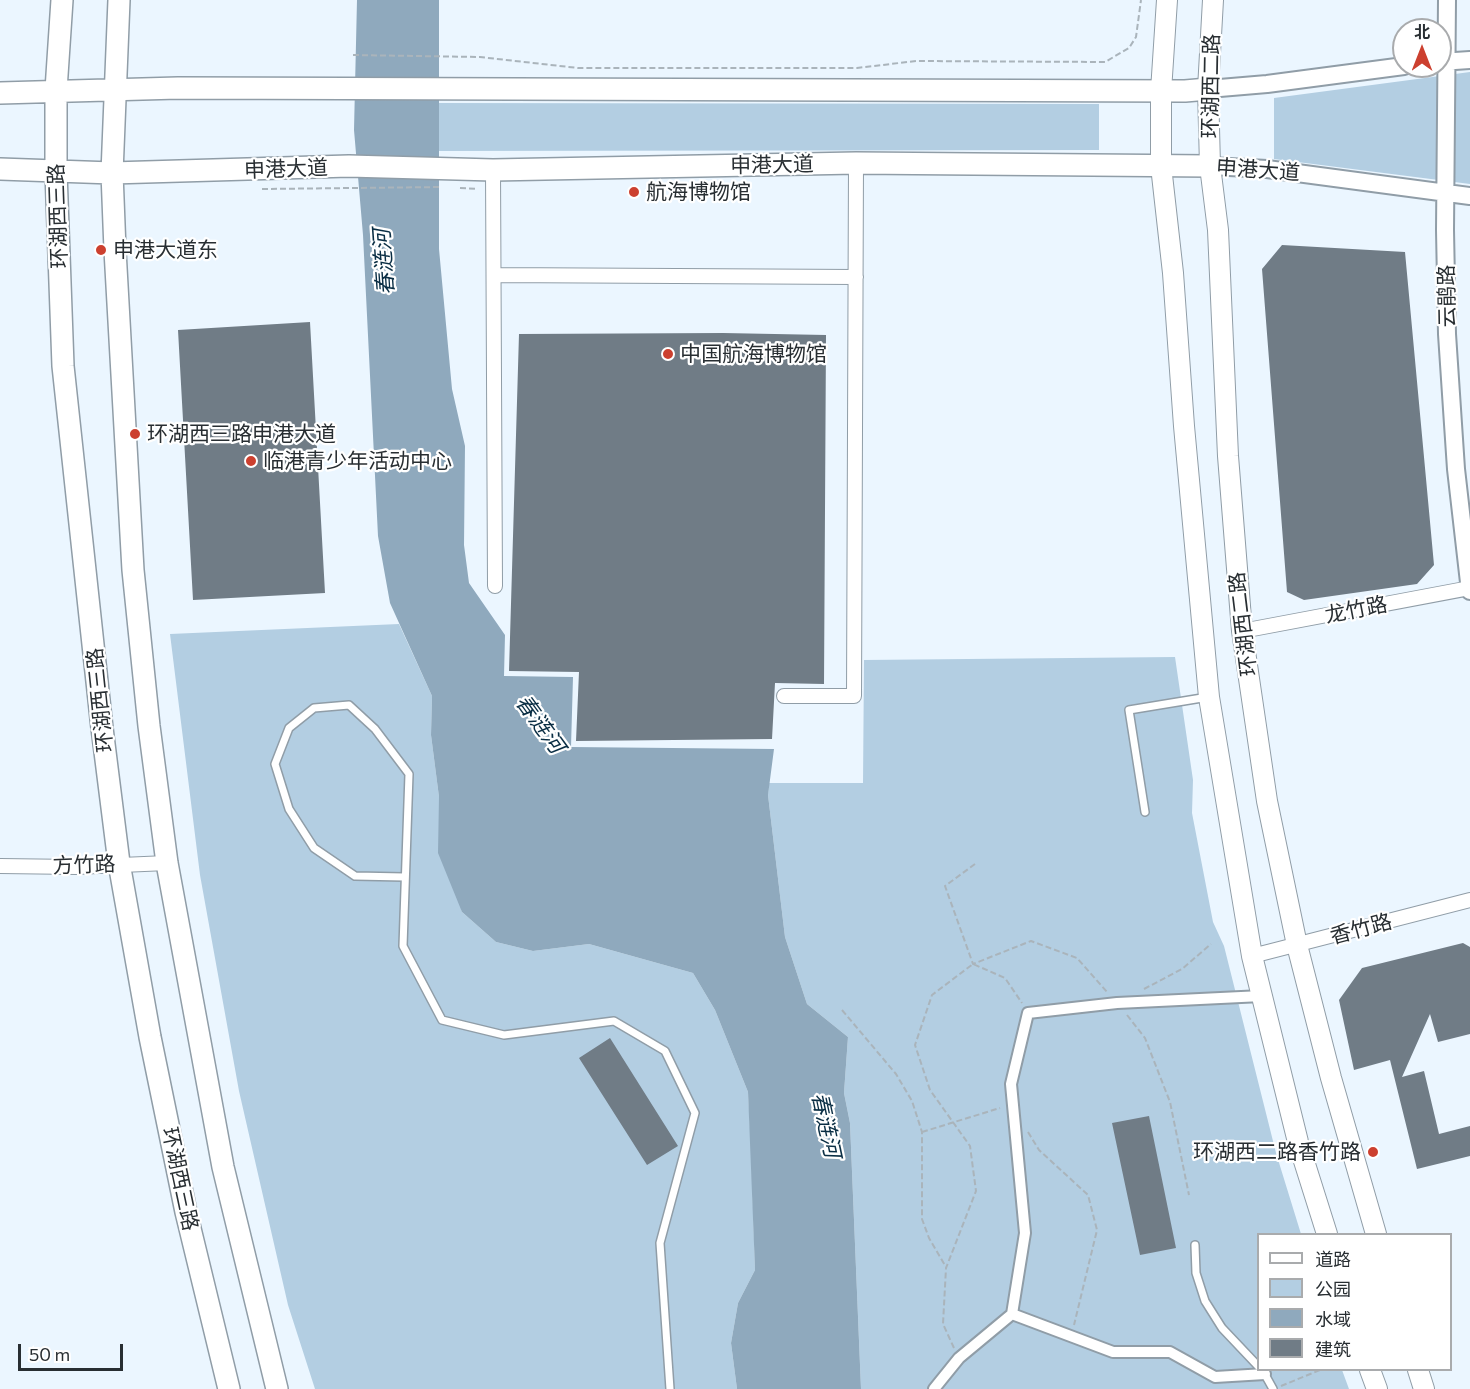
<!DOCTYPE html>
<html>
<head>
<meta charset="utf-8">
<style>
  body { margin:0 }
  #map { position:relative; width:1470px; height:1389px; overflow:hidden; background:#ebf6ff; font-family:Commissioner,"Noto Sans SC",sans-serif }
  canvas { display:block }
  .legend { position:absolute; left:1257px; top:1233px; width:195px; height:138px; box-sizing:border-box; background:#fff; border:2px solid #a9abad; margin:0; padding:8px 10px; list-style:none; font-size:18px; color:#282e32 }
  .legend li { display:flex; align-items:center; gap:12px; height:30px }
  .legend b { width:30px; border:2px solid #a9abad }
  .north { position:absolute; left:1392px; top:18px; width:60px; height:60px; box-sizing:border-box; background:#fff; border:2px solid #a9abad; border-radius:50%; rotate:0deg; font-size:16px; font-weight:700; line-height:24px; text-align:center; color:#282e32 }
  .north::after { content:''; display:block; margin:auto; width:21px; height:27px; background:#cc402f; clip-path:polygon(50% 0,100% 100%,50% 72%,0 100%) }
  .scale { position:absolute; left:18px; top:1344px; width:105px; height:27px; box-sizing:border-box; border:3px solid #282e32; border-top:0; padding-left:8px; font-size:18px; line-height:21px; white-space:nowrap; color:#282e32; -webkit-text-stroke:4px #fff; paint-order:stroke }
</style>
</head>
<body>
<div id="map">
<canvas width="1470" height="1389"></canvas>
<ul class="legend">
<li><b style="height:8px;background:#fff"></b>道路</li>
<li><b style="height:16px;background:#b3cee2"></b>公园</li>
<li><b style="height:16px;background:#8fa9bd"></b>水域</li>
<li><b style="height:16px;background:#707c86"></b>建筑</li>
</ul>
<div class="north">北</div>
<div class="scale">50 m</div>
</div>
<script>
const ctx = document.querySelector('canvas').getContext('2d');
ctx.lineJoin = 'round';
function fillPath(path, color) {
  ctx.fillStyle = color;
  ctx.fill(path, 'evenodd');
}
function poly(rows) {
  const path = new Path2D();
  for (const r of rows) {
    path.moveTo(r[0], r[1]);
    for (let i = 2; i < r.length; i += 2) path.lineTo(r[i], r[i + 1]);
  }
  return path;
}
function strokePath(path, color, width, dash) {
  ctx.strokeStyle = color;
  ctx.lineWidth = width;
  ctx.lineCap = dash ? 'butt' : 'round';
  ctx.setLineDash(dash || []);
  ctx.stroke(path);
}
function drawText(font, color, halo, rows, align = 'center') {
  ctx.font = font + ' Commissioner,"Noto Sans SC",sans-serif';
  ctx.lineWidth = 4.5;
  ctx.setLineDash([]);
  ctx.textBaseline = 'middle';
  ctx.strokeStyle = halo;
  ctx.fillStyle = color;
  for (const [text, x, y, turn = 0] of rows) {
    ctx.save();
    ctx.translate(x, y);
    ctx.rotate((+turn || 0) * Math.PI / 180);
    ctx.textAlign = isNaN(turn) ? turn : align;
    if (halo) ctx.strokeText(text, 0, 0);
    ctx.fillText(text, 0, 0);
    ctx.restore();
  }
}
const green = poly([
  [1470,72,1470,184,1274,159,1274,98],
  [438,103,1099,104,1099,150,438,151],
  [399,624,432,696,431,735,439,797,462,912,496,942,533,951,589,944,693,973,715,1010,748,1092,751,1147,755,1270,738,1303,731,1343,737,1389,315,1389,288,1305,239,1091,200,875,170,634],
  [1175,657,1193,780,1192,813,1213,922,1224,946,1276,1153,1301,1234,1258,1234,1258,1370,1342,1370,1349,1389,861,1389,850,1123,844,1093,848,1037,807,1004,785,937,768,795,769,783,863,783,864,660]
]);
const water = poly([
  [357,0,439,0,439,249,452,389,465,446,464,545,469,583,505,635,504,676,573,677,571,747,774,749,768,795,785,937,807,1004,848,1037,844,1093,850,1123,861,1389,737,1389,731,1343,738,1303,755,1270,748,1092,715,1010,693,973,589,944,533,951,496,942,462,912,438,853,439,797,431,735,432,696,390,603,378,536,363,235,354,130]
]);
const building = poly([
  [1282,245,1405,252,1434,565,1417,584,1304,600,1287,592,1262,269],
  [310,322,325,593,193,600,178,330],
  [723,333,826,335,824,684,775,683,772,739,576,741,579,672,509,671,519,334],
  [1463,943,1470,947,1470,1034,1438,1042,1430,1014,1402,1077,1424,1071,1439,1134,1470,1126,1470,1156,1417,1169,1390,1060,1354,1070,1339,1000,1362,968],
  [610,1038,678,1146,647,1165,579,1058],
  [1149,1116,1176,1248,1140,1255,1112,1123]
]);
const path = poly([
  [353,55,480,57,578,68,857,68,916,61,1105,62,1129,48,1136,37,1141,0],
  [460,188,478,189],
  [262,189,442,187],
  [975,864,945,886,973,964,1031,941,1077,958,1108,993],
  [1144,989,1182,969,1211,944],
  [842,1010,896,1074,912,1101,922,1132,922,1219,929,1238,946,1267],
  [1127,1015,1145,1038,1170,1102,1189,1195],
  [922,1132,1000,1108],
  [1028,1132,1039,1150,1088,1195,1097,1230,1074,1325],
  [954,1348,943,1324,946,1268,976,1191,970,1146,930,1090,915,1045,932,995,973,964,1005,978,1022,1003],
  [1281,1386,1320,1370]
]);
const service = poly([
  [1145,812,1129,710,1208,697],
  [404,877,355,876,314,848,289,809,275,764,289,728,314,708,349,705,375,729,409,774,403,946,442,1020,504,1035,614,1021,665,1051,695,1113,660,1243,670,1389],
  [1195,1245,1196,1273,1205,1301,1222,1328,1258,1366],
  [1263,1371,1273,1389]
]);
const pedestrian = poly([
  [1012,1314,1025,1233,1011,1084,1028,1013,1117,1003,1262,996],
  [934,1389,959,1358,1012,1314,1113,1352,1170,1352,1215,1377,1265,1374]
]);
const minor = poly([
  [493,170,495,586],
  [495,275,856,277],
  [1242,631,1470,588],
  [784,696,854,696,856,163],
  [0,866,76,867,167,863],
  [1252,956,1470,900]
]);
const tertiary = poly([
  [1447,0,1445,230,1447,334,1456,469,1470,591],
  [1440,62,1470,60],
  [1208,89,1267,84,1404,66],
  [1210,166,1267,169,1470,196]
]);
const secondary = poly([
  [1167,0,1161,91,1161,166,1173,273,1184,426,1209,697,1252,956,1298,1142,1327,1234],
  [1213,0,1208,89,1210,166,1218,230,1228,456,1242,631,1267,801,1297,945,1331,1078,1376,1234],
  [1370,1370,1377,1389],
  [1418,1370,1424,1389]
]);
const primary = poly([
  [62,0,56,90,56,172,63,366,102,728,119,863,150,1037,186,1212,229,1389],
  [119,0,112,173,115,250,133,570,149,726,167,863,223,1167,277,1389],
  [0,93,178,88,1185,91,1208,89],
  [0,169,112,173,349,166,493,170,856,163,1210,166]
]);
const markers = [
  [634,192,6,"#cc402f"],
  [101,250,6,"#cc402f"],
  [668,354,6,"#cc402f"],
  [135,434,6,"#cc402f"],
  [251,461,6,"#cc402f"],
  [1373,1152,6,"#cc402f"]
];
const streetNames = [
  ["环湖西二路",1211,86,-89],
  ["申港大道",772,165,-1],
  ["申港大道",286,169,-2],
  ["申港大道",1258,170,4],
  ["环湖西三路",58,216,-92],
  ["云鹃路",1447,296,-91],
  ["龙竹路",1356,610,-11],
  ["环湖西二路",1243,624,-97],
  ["环湖西三路",100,700,-96],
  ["方竹路",84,865,-2],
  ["香竹路",1361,929,-15],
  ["环湖西三路",180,1179,78]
];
const poiNames = [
  ["航海博物馆",646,192],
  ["申港大道东",113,250],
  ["中国航海博物馆",680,354],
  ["环湖西三路申港大道",147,434],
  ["临港青少年活动中心",263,461],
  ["环湖西二路香竹路",1361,1152,"right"]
];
const waterNames = [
  ["春涟河",384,262,-94],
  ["春涟河",540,724,54],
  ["春涟河",826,1125,78]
];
fillPath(green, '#b3cee2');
fillPath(water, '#8fa9bd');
fillPath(building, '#707c86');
strokePath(service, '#909da7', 10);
strokePath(pedestrian, '#909da7', 14);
strokePath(minor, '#909da7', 16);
strokePath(tertiary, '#909da7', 20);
strokePath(secondary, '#909da7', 22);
strokePath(primary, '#909da7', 24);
strokePath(path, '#aab4bb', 2, [6, 3]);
strokePath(service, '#fff', 7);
strokePath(pedestrian, '#fff', 10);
strokePath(minor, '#fff', 14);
strokePath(tertiary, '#fff', 16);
strokePath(secondary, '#fff', 20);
strokePath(primary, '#fff', 21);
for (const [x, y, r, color] of markers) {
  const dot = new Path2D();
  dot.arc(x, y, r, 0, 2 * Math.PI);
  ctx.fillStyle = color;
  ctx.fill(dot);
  strokePath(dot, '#fff', 2);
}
drawText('21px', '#282e32', '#fff', streetNames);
drawText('21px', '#282e32', '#fff', poiNames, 'left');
drawText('italic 22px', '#0a2e44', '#fff', waterNames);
</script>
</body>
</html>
